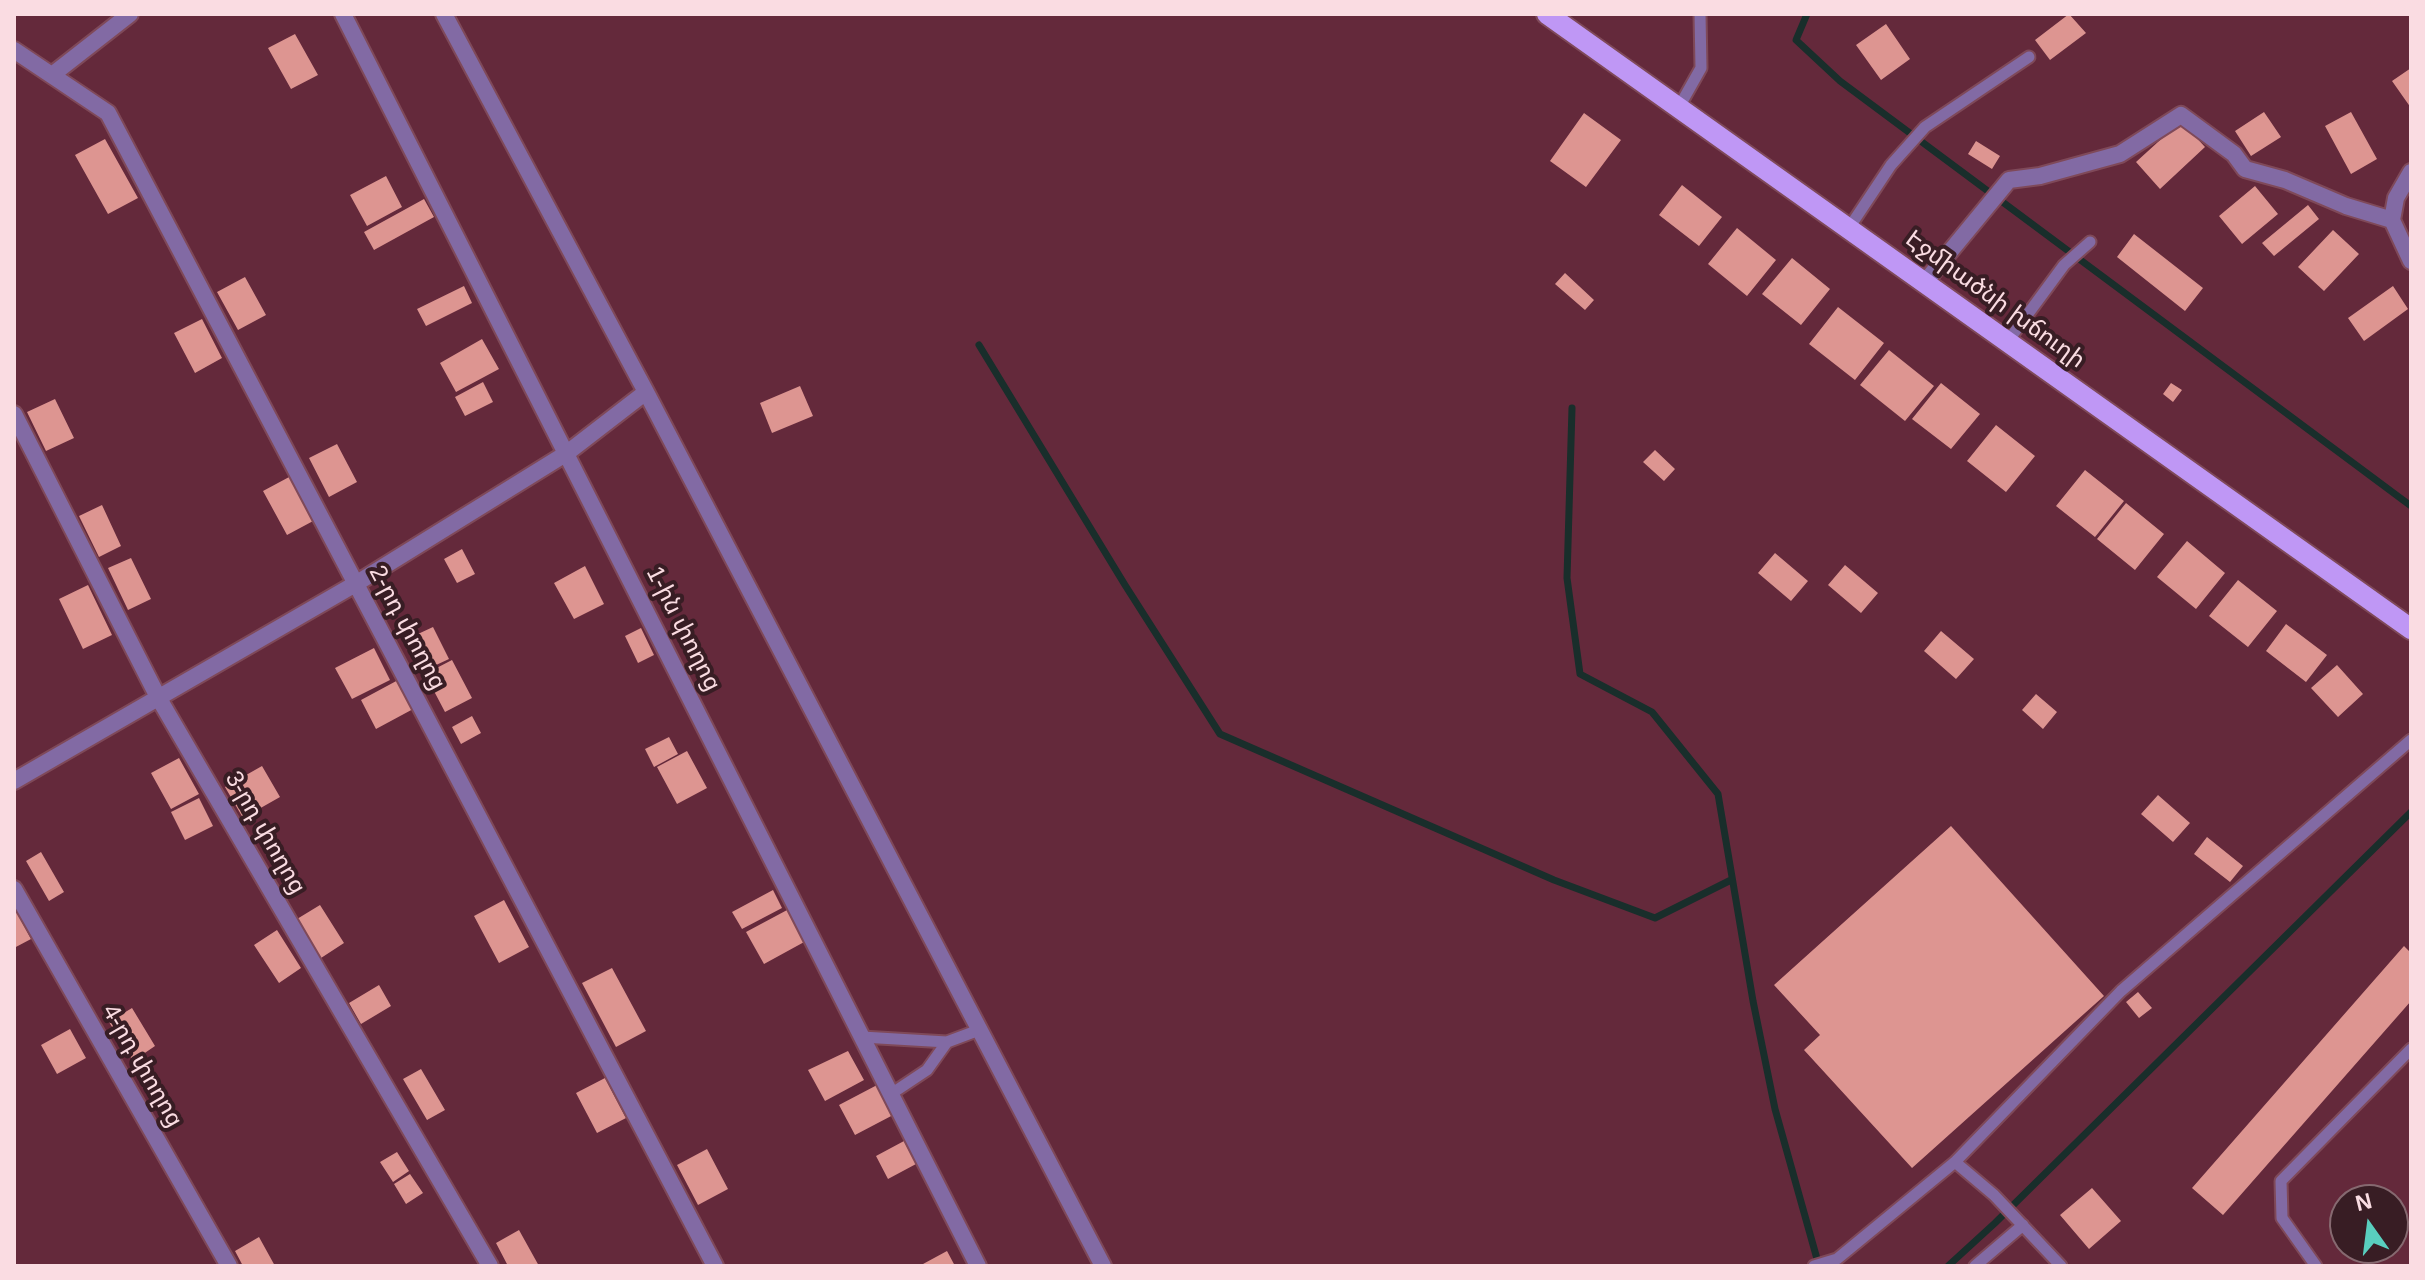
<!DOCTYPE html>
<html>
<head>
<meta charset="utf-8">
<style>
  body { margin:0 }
  #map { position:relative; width:2425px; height:1280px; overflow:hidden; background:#64293b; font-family:Arial,sans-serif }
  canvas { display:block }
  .frame { position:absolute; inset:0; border:16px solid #fadce2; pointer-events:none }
  .north { position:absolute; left:2329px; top:1184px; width:80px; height:80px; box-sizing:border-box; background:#381d24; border:2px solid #866970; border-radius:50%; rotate:346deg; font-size:22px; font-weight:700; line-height:32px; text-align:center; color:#fadce2 }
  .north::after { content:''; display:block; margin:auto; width:28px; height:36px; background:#59cebe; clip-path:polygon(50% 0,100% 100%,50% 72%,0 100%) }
</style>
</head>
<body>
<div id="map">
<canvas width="2425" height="1280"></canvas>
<div class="frame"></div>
<div class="north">N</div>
</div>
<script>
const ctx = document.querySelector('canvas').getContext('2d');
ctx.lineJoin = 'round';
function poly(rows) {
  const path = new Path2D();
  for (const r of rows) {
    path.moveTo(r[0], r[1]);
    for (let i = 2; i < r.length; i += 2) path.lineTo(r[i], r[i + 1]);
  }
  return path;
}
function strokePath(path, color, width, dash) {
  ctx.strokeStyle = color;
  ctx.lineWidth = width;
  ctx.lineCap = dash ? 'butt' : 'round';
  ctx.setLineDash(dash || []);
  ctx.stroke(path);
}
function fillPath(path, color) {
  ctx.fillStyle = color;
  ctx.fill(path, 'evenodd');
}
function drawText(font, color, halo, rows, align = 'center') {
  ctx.font = font + ' Arial,"Noto Sans Armenian",sans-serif';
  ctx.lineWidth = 8;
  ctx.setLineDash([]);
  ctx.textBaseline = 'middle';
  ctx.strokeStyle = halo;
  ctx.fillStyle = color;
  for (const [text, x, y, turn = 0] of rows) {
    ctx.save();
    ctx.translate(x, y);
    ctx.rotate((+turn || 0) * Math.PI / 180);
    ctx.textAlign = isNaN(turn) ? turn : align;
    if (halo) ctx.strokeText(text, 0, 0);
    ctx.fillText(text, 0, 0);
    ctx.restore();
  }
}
const stream = poly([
  [1807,14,1796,40,1840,81,2411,506],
  [979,345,1125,585,1220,734,1554,880,1655,918,1731,880],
  [1572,408,1567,578,1580,674,1652,712,1718,794,1753,1001,1775,1109,1819,1266],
  [1948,1266,1995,1223,2411,812]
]);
const building = poly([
  [2069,14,2086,33,2050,60,2035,40],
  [1886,24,1910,59,1881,80,1856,45],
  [295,34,318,75,291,89,268,48],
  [2411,68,2411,108,2392,81],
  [2264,112,2281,137,2251,156,2235,131],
  [2351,112,2377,159,2351,174,2325,126],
  [1584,113,1621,140,1586,187,1550,161],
  [2181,121,2205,147,2160,189,2136,162],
  [105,139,138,198,108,214,75,155],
  [1976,141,2000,156,1992,169,1968,154],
  [386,176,402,207,367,226,350,195],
  [1682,185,1722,217,1699,246,1659,215],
  [2255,186,2278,214,2242,244,2219,216],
  [424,199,434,217,374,250,364,232],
  [2308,205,2319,219,2274,256,2262,243],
  [1737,228,1776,260,1747,296,1708,264],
  [2333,230,2359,254,2324,291,2298,267],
  [2134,234,2203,288,2185,311,2117,257],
  [1792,258,1830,289,1801,325,1762,294],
  [1565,273,1594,300,1585,310,1555,284],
  [245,277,266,315,238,330,217,292],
  [464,286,472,303,426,326,417,309],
  [2393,286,2408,309,2364,341,2348,318],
  [1838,307,1884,343,1855,380,1809,344],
  [202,319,222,358,195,373,174,333],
  [482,339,499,369,456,392,440,363],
  [1889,350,1934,386,1905,421,1860,385],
  [483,382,493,402,465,416,455,397],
  [1941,383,1980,414,1951,449,1912,419],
  [2171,383,2182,390,2173,402,2163,394],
  [800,386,813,416,772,433,760,403],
  [55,399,74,438,46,451,27,412],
  [1996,425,2035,456,2006,492,1967,461],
  [337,444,357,482,329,497,309,458],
  [1655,450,1675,469,1664,481,1643,462],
  [2085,470,2124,501,2095,537,2056,506],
  [291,476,315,520,287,535,263,491],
  [2126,503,2164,534,2135,570,2097,539],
  [102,505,121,546,99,557,79,516],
  [2187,541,2225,573,2196,609,2157,577],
  [462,549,475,574,457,583,444,559],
  [1775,553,1808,581,1791,601,1758,573],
  [131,558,151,599,128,610,108,568],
  [1845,565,1878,593,1861,613,1828,585],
  [585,566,604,604,574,619,554,583],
  [2238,580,2277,611,2248,647,2209,616],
  [88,585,112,635,83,649,59,599],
  [2286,624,2327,655,2306,682,2266,651],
  [433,627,449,659,421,672,405,640],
  [641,628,654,655,638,663,625,636],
  [1941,631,1974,659,1956,679,1924,651],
  [374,648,390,680,352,699,335,668],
  [452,660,472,698,445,712,425,674],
  [2337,665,2363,694,2338,717,2311,688],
  [400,679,415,708,376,729,361,700],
  [2036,694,2057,712,2043,729,2022,710],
  [472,716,481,733,461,744,452,727],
  [669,737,678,754,654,767,645,749],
  [687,751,707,788,677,804,657,767],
  [179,758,199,794,171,809,151,773],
  [262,766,280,797,243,818,225,787],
  [2158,795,2190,823,2173,842,2141,814],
  [199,798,213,826,185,840,171,812],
  [1951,826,2104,996,1912,1168,1804,1050,1820,1035,1774,985],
  [2207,837,2243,866,2230,882,2194,854],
  [41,852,64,892,49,901,26,861],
  [773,890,782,908,742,929,732,912],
  [504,900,529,947,499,963,474,916],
  [320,905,344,943,321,958,297,919],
  [14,907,31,939,14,948],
  [789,909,806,941,764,964,746,932],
  [277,930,301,968,279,983,254,945],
  [2404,946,2411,953,2411,1001,2223,1215,2192,1188],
  [612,968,646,1031,616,1047,582,983],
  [379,985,391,1006,361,1024,349,1003],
  [2138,992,2152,1008,2139,1018,2126,1002],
  [132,1008,155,1046,133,1061,109,1022],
  [70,1029,86,1058,57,1074,41,1045],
  [848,1051,864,1080,825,1101,808,1070],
  [421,1069,445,1110,427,1120,403,1079],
  [605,1078,626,1118,597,1133,576,1093],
  [879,1084,895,1114,855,1135,839,1105],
  [904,1141,916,1164,888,1179,876,1156],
  [707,1149,728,1189,698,1205,677,1165],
  [397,1152,409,1171,393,1182,380,1162],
  [410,1174,423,1193,406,1204,394,1184],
  [2092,1188,2121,1221,2089,1249,2060,1215],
  [519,1230,539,1266,508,1266,496,1243],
  [259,1237,275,1266,243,1266,235,1251],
  [947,1251,955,1266,925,1266,923,1264]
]);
const lane = poly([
  [1679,107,1701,68,1700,14],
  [1849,228,1891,165,1925,127,2029,57],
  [2008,341,2064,265,2090,242],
  [862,1037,947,1042,979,1030],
  [891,1094,927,1070,947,1042],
  [1814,1266,1837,1259,1955,1162],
  [1975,1266,2023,1225],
  [2061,1266,1994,1195,1955,1162,2121,991,2411,740],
  [2316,1266,2282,1218,2281,1181,2411,1049]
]);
const street = poly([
  [343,14,978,1266],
  [444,14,646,392,1103,1266],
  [14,50,108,113,715,1266],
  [52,75,130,14],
  [2411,172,2396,198,2392,220,2411,261],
  [1925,282,2009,180,2040,176,2120,154,2181,115,2234,154,2245,169,2285,180,2346,206,2392,220],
  [14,414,158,697,490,1266],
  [14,781,357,583,567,453,646,392],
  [14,889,229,1266]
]);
const primary = poly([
  [1547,14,2411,629]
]);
const streetNames = [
  ["Էջմիածնի խճուղի",1995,300,36],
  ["2-րդ փողոց",407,628,62],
  ["1-ին փողոց",683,629,63],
  ["3-րդ փողոց",265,833,60],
  ["4-րդ փողոց",142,1066,60]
];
strokePath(stream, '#192e2b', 7);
fillPath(building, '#dd9591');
strokePath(lane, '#7f4959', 15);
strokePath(street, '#7f4959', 20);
strokePath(primary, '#7f4959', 24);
strokePath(lane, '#826aa4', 11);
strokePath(street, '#826aa4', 16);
strokePath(primary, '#bf97f5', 20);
drawText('24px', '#fadce2', '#381d24', streetNames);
</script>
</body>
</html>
